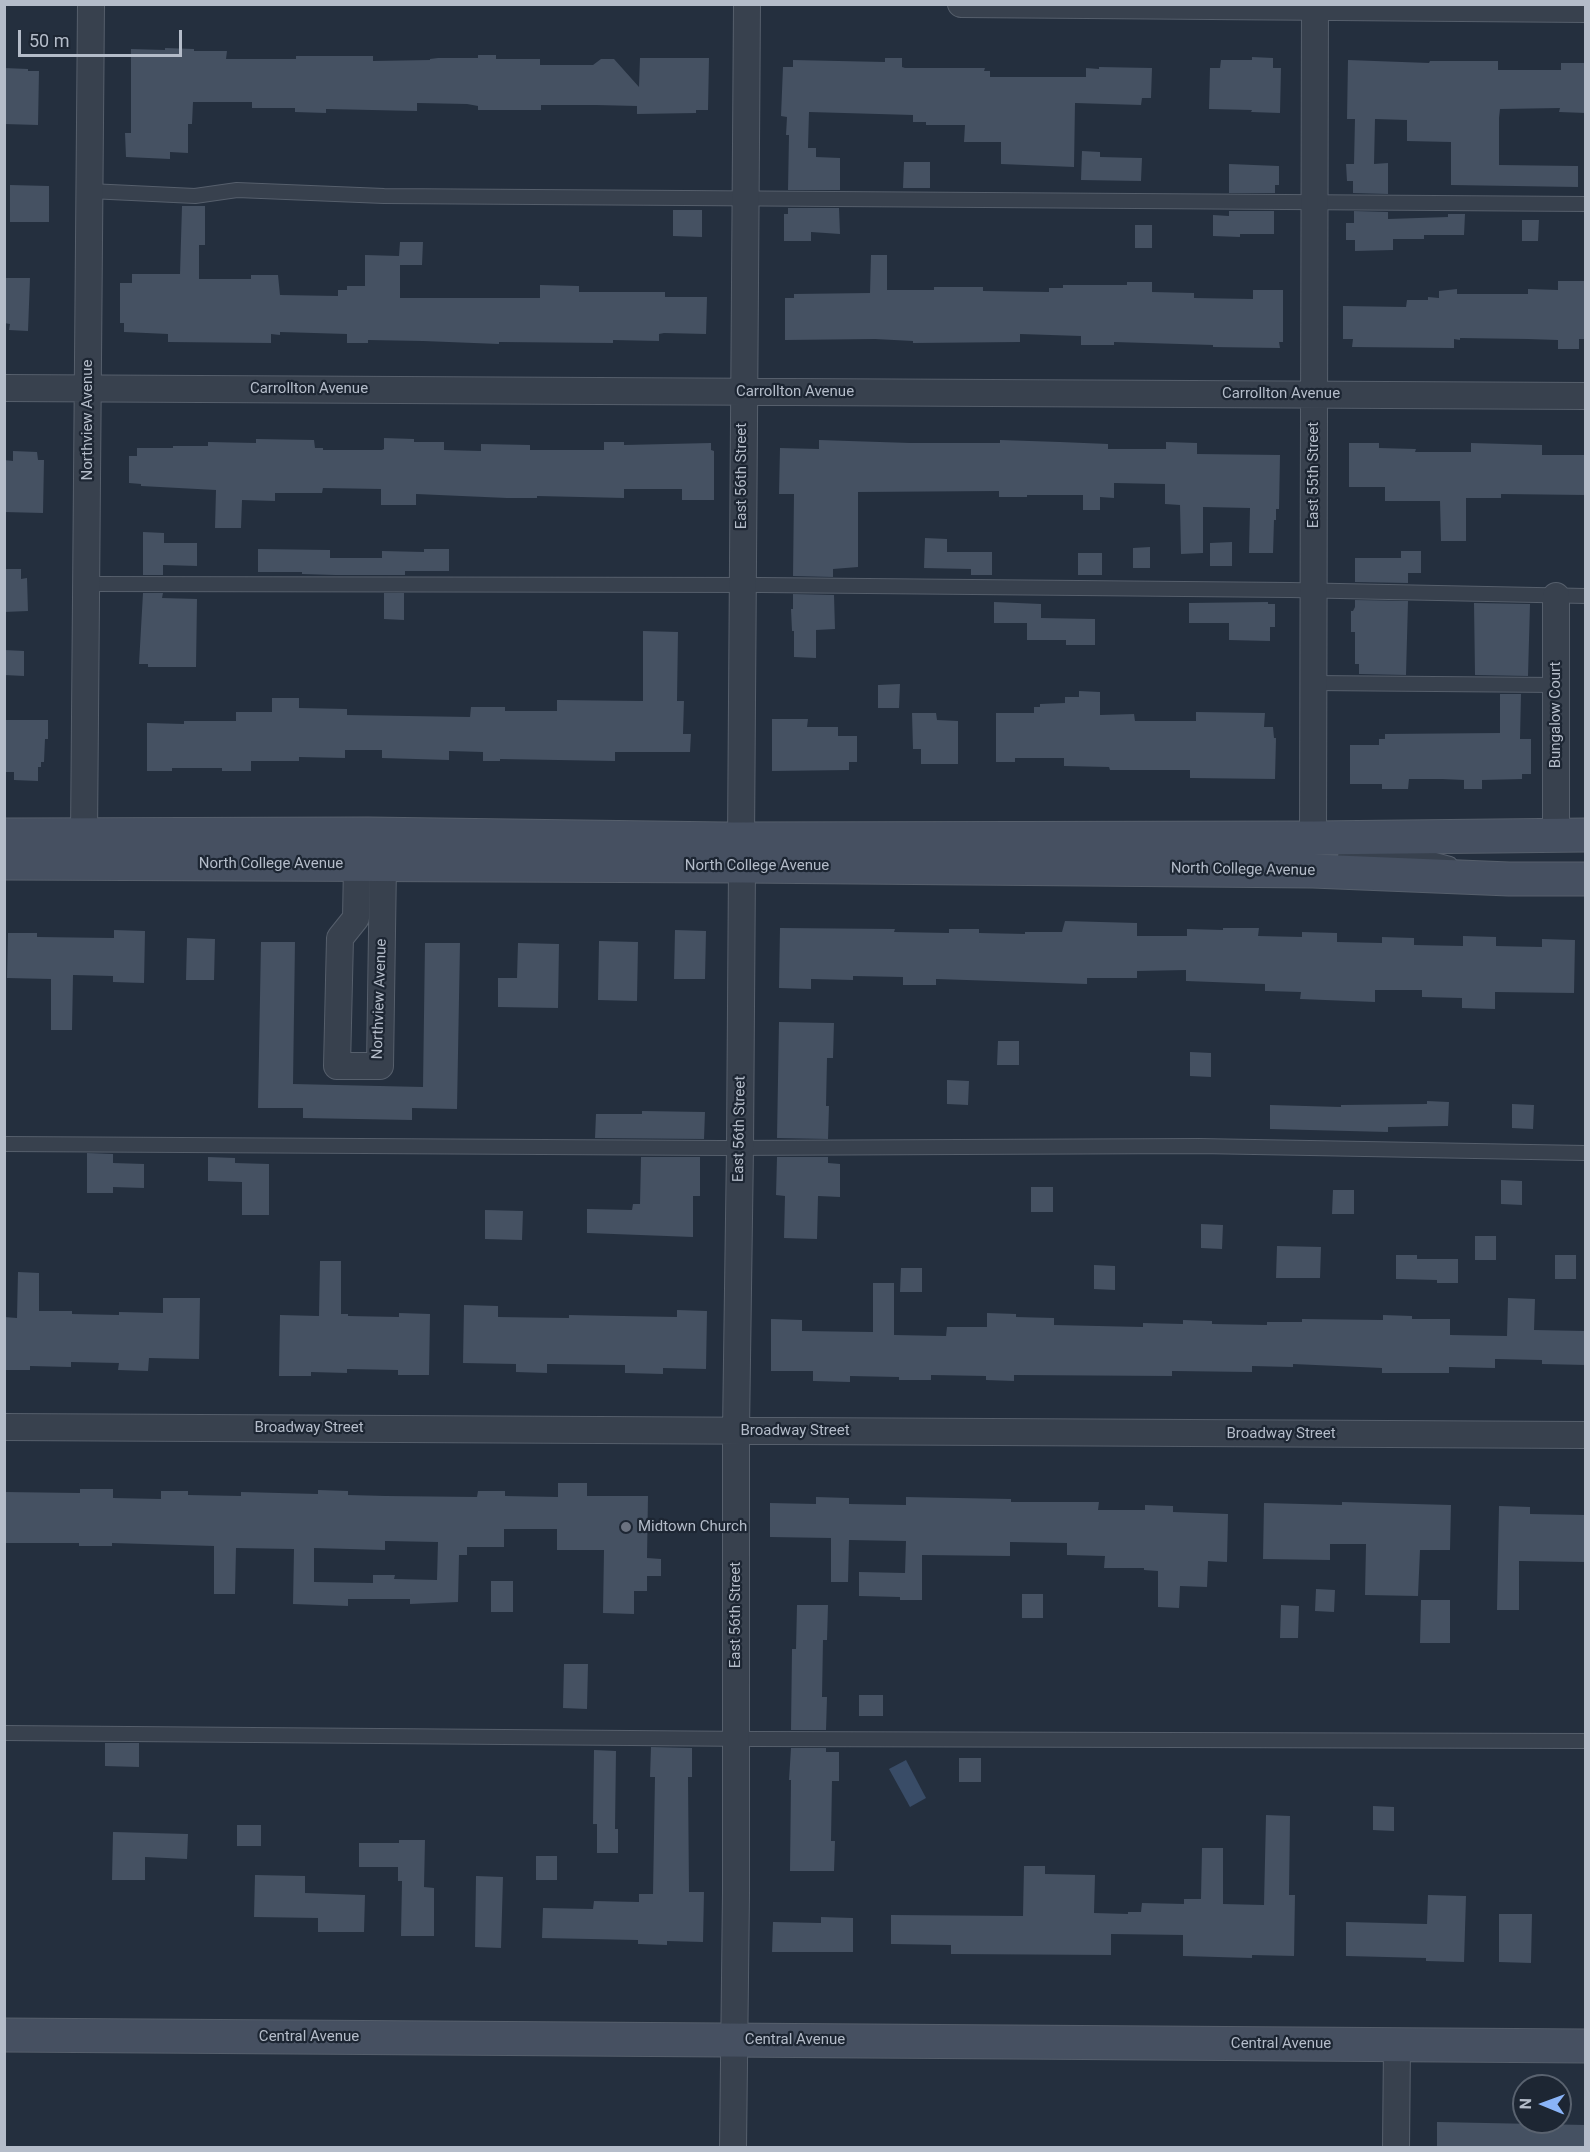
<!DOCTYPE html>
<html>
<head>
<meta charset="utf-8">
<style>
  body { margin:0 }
  #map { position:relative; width:1590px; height:2152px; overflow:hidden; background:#242f3e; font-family:Roboto,sans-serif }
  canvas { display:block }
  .frame { position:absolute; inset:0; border:6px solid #b4bcc9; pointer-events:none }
  .north { position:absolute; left:1512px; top:2074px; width:60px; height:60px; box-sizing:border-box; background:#1d2633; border:2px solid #59626f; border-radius:50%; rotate:271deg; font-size:16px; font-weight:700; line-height:24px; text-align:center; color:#b4bcc9 }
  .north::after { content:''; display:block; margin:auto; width:21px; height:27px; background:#8ab4f8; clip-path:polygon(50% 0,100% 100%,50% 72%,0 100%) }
  .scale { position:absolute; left:18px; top:30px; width:164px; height:27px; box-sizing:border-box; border:3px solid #b4bcc9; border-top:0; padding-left:8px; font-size:18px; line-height:21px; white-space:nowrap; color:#b4bcc9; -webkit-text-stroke:4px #1d2633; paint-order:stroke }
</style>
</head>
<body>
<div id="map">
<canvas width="1590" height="2152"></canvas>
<div class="frame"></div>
<div class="north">N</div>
<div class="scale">50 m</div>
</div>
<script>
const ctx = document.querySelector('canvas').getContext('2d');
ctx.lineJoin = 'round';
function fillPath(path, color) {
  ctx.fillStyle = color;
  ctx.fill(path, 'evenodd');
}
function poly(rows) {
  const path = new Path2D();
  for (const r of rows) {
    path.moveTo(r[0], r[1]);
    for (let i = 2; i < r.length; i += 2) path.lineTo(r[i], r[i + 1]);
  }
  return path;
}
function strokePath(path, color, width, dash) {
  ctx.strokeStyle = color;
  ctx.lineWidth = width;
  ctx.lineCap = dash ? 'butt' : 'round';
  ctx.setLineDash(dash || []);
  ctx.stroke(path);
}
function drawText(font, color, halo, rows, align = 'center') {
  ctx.font = font + ' Roboto,sans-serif';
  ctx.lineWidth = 4.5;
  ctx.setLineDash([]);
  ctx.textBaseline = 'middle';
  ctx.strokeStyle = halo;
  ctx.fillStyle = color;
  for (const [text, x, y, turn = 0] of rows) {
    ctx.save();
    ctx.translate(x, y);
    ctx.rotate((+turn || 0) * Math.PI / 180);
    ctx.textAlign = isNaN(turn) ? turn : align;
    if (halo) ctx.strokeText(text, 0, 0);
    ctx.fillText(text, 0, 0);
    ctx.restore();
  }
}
const water = poly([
  [906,1760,926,1798,910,1807,889,1769]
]);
const building = poly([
  [165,48,194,49,194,51,227,51,226,59,296,59,296,56,373,56,373,61,430,60,430,59,438,58,478,58,478,55,496,55,496,59,540,59,540,65,593,65,601,59,614,59,639,87,640,58,709,58,708,110,696,110,696,113,637,114,637,106,596,105,541,105,541,110,478,110,478,106,467,104,417,103,417,111,326,109,326,113,295,112,295,108,252,108,252,102,193,102,192,124,188,124,188,153,170,152,170,159,126,157,125,133,131,133,131,49,165,50],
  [1252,57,1273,58,1273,68,1281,68,1280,113,1251,112,1252,110,1209,109,1210,68,1220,68,1221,60,1252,60],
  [885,58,902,58,902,67,905,68,985,68,984,71,990,71,990,77,1086,77,1086,68,1099,69,1099,67,1152,68,1151,98,1142,98,1141,105,1075,103,1074,167,1001,164,1001,142,964,142,965,125,926,125,926,122,913,122,913,115,809,112,808,148,816,148,816,157,840,158,840,190,788,190,789,135,786,135,787,117,781,116,783,67,793,67,793,60,885,62],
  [1348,60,1429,63,1430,61,1498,61,1498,70,1561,70,1561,63,1586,63,1586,113,1559,112,1560,108,1500,109,1499,118,1499,165,1578,166,1578,187,1451,185,1451,142,1407,141,1407,120,1375,119,1374,164,1388,163,1388,194,1353,193,1353,181,1347,181,1346,164,1354,164,1355,119,1347,119],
  [4,68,28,69,28,71,39,71,38,125,4,124],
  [1082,151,1100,152,1100,157,1142,158,1141,181,1081,180],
  [904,162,930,162,930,188,903,188],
  [1229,164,1279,166,1279,185,1275,185,1275,193,1229,193],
  [10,185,49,186,49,222,10,222],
  [182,206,205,206,205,245,199,245,199,279,251,279,251,275,278,275,280,295,338,296,338,290,347,290,347,286,365,286,365,255,399,256,400,242,423,242,422,265,400,265,400,298,540,298,540,285,579,286,579,292,665,292,665,297,707,297,706,334,664,333,659,334,659,341,613,340,613,343,499,342,499,344,423,341,368,340,368,343,347,343,347,334,280,332,280,335,271,334,271,343,168,342,168,334,124,332,124,323,120,323,120,283,132,283,132,274,180,274],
  [788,208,839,208,840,234,811,232,811,241,784,241,784,214,788,214],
  [673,210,702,210,702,237,673,236],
  [1229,211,1274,211,1274,234,1240,234,1240,237,1213,236,1213,215,1229,216],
  [1354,211,1388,212,1388,219,1448,217,1448,214,1465,214,1464,235,1424,235,1424,239,1393,239,1393,250,1355,251,1355,240,1346,240,1346,223,1354,223],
  [1522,220,1539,220,1538,241,1522,241],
  [1135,225,1152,225,1152,248,1135,248],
  [871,255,887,255,887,290,934,290,934,287,983,287,983,291,1049,292,1049,288,1063,288,1063,285,1127,285,1127,282,1152,282,1152,292,1194,293,1194,298,1253,299,1253,290,1283,290,1283,342,1279,342,1280,348,1213,347,1213,345,1114,342,1114,345,1081,345,1081,336,1020,334,1020,342,913,343,913,341,875,339,785,340,785,298,794,298,794,294,870,293],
  [4,278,30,278,28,331,9,330,10,324,4,323],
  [1558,281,1586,281,1586,339,1579,339,1579,349,1558,349,1558,340,1528,339,1460,338,1460,340,1454,339,1454,348,1352,347,1353,339,1343,339,1343,306,1406,307,1407,300,1428,300,1428,297,1439,298,1439,291,1457,289,1457,294,1528,294,1528,289,1558,290],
  [384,438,414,439,414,442,444,442,444,450,481,451,481,444,530,445,530,450,604,450,604,442,624,442,624,445,711,443,711,450,714,451,714,500,682,500,682,489,624,489,624,498,537,496,537,498,507,498,416,494,416,505,381,505,381,489,323,488,322,493,275,493,275,501,242,500,241,528,215,528,216,490,141,486,141,484,129,483,129,456,137,456,137,448,173,448,173,446,208,446,208,442,256,443,256,439,314,440,315,448,323,448,323,450,382,450,384,449],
  [819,440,910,443,1000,443,1000,440,1060,442,1108,444,1108,449,1166,449,1166,442,1197,443,1197,454,1280,455,1279,509,1276,509,1276,520,1274,520,1273,553,1249,553,1250,508,1203,507,1203,553,1181,554,1180,505,1165,504,1165,484,1114,483,1114,498,1100,497,1100,510,1083,510,1083,495,1027,495,1027,497,999,497,999,491,858,492,858,567,833,569,833,577,793,576,794,494,779,494,780,448,819,449],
  [1349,443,1379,443,1379,448,1416,449,1415,452,1471,452,1471,443,1542,445,1542,455,1586,455,1586,495,1501,494,1501,498,1466,498,1466,541,1441,541,1440,501,1385,501,1385,487,1349,487],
  [13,451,37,452,38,460,44,460,43,513,4,512,4,460,13,461],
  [143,532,164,533,164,543,197,543,197,566,163,565,163,575,143,575],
  [925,538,947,539,947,552,992,552,992,575,971,575,971,569,924,568],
  [1232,542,1232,566,1210,566,1210,543],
  [1150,547,1150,568,1133,568,1133,548],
  [258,549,330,550,330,558,382,558,382,551,424,552,424,549,449,549,449,571,405,571,405,575,335,575,302,574,302,572,258,572],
  [1401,551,1421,551,1421,573,1408,573,1408,583,1355,582,1355,558,1401,558],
  [1078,553,1102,553,1102,575,1078,575],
  [4,569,21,569,21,579,27,578,28,611,4,612],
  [143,593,163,593,162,598,197,599,196,667,148,667,148,664,139,664],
  [384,593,404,593,404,620,384,619],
  [793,594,834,595,835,629,816,630,816,658,794,657,794,631,792,631,791,609,793,609],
  [1355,600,1408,601,1406,675,1359,674,1359,664,1355,664,1355,632,1351,632,1351,611,1353,611,1355,607],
  [994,602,1041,604,1041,618,1095,619,1095,645,1066,645,1066,640,1027,640,1027,623,994,623],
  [1268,602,1268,604,1275,604,1275,627,1270,627,1270,641,1229,640,1229,623,1189,623,1189,603],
  [1474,603,1530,604,1528,676,1475,675],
  [643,631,678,632,677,701,684,701,683,734,691,734,690,752,615,752,615,761,500,759,500,761,483,761,483,752,449,751,449,760,382,758,382,750,345,750,345,758,299,757,299,761,251,761,251,771,222,771,222,768,172,768,172,771,147,771,147,723,184,724,184,721,236,721,236,712,272,712,272,698,299,698,299,708,347,709,347,715,470,717,471,707,505,707,505,711,557,711,557,700,643,701],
  [4,650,24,651,24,676,4,675],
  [900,684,899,708,878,708,878,685],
  [1079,691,1100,692,1100,715,1134,714,1135,721,1196,721,1196,712,1265,713,1264,727,1273,727,1274,738,1276,738,1275,779,1190,778,1190,770,1110,770,1109,767,1064,766,1064,758,1015,758,1015,762,996,762,996,713,1034,713,1034,707,1040,707,1040,704,1065,703,1065,697,1079,697],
  [1500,694,1521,694,1520,739,1531,739,1531,774,1522,774,1522,779,1482,780,1482,789,1464,789,1464,780,1442,779,1409,779,1408,789,1382,789,1382,784,1350,784,1350,745,1379,745,1379,739,1385,739,1385,734,1500,733],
  [912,713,936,713,937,720,958,721,958,764,921,764,921,749,913,749],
  [772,719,808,719,807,727,838,727,838,736,857,736,857,762,849,762,849,770,772,771],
  [4,720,48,720,48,739,45,739,44,762,41,762,41,767,38,767,38,781,14,780,14,772,4,772],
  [1065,921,1137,923,1137,936,1187,936,1187,929,1223,930,1223,928,1259,928,1258,936,1302,937,1302,932,1337,933,1337,942,1382,943,1382,937,1414,938,1414,945,1463,946,1463,936,1496,937,1496,946,1542,947,1542,939,1575,940,1574,993,1495,992,1495,1009,1462,1008,1462,998,1422,997,1422,990,1375,990,1375,1002,1300,999,1301,992,1265,991,1265,984,1186,981,1186,970,1137,971,1137,978,1087,978,1087,984,936,979,936,985,903,985,903,977,853,976,853,980,811,979,811,989,779,988,780,928,895,929,894,932,949,933,949,929,979,929,979,933,1025,934,1025,932,1062,932],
  [114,930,145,931,144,983,113,982,113,976,73,975,72,1030,51,1030,51,979,7,978,8,933,37,933,37,937,114,938],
  [675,930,706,931,705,979,674,979],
  [187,938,215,939,214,980,186,980],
  [599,941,638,942,637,1001,598,1000],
  [261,942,295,942,293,1084,423,1087,425,943,460,943,457,1109,412,1108,412,1120,303,1118,303,1108,258,1108],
  [518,943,559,944,558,1008,498,1007,498,978,517,978],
  [779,1022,834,1023,833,1058,827,1058,826,1106,829,1106,828,1139,777,1138],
  [998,1041,1019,1041,1019,1065,997,1065],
  [1190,1052,1211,1053,1211,1077,1190,1076],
  [947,1080,969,1081,968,1105,947,1104],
  [1427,1101,1449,1102,1448,1126,1388,1127,1388,1132,1270,1129,1270,1105,1341,1107,1341,1105,1427,1104],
  [1512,1104,1534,1105,1533,1129,1512,1128],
  [642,1111,705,1112,704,1139,595,1138,596,1114,642,1114],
  [87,1153,113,1154,113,1163,144,1164,144,1188,113,1187,113,1193,87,1193],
  [208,1157,235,1158,235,1163,269,1164,269,1215,242,1215,242,1182,208,1181],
  [641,1157,700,1157,700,1196,693,1196,693,1237,587,1233,587,1209,632,1210,633,1204,640,1204],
  [777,1157,828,1157,828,1163,840,1164,840,1197,818,1196,817,1239,784,1238,785,1196,776,1195],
  [1501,1180,1522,1181,1522,1205,1501,1204],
  [1031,1187,1053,1187,1053,1212,1031,1212],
  [1333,1190,1354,1190,1354,1214,1332,1214],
  [485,1210,523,1211,522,1240,485,1239],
  [1201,1224,1223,1225,1222,1249,1201,1248],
  [1475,1236,1496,1236,1496,1260,1475,1260],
  [1277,1246,1321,1247,1320,1278,1276,1278],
  [1396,1255,1417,1255,1417,1259,1458,1259,1458,1283,1437,1283,1437,1280,1396,1279],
  [1555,1255,1576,1255,1576,1279,1555,1279],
  [320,1261,341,1261,341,1314,348,1314,348,1316,399,1317,399,1313,430,1314,429,1375,398,1375,398,1370,347,1369,347,1373,311,1372,311,1376,279,1376,280,1315,319,1316],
  [1094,1265,1115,1266,1115,1290,1094,1289],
  [901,1268,922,1268,922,1292,900,1292],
  [18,1272,39,1273,39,1311,72,1311,72,1314,119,1315,119,1312,163,1313,163,1298,200,1298,199,1359,149,1358,148,1371,118,1370,119,1363,71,1362,71,1367,30,1366,30,1370,4,1370,4,1317,17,1318],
  [873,1283,894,1283,894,1335,946,1336,947,1327,987,1327,987,1313,1016,1314,1016,1317,1054,1318,1054,1325,1143,1327,1143,1323,1183,1324,1183,1320,1212,1321,1212,1324,1267,1325,1267,1322,1302,1322,1302,1319,1383,1320,1383,1315,1412,1316,1412,1319,1450,1319,1450,1335,1507,1336,1508,1298,1535,1299,1534,1330,1586,1331,1586,1365,1542,1364,1542,1360,1495,1359,1495,1368,1449,1367,1449,1373,1382,1373,1382,1368,1293,1364,1293,1367,1252,1366,1252,1372,1172,1371,1172,1376,1014,1375,1014,1381,986,1380,986,1376,931,1375,931,1380,899,1380,899,1377,850,1376,850,1382,813,1381,813,1371,771,1371,771,1319,802,1320,802,1331,873,1332],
  [464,1305,498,1306,498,1317,569,1318,569,1315,677,1317,677,1310,707,1311,706,1369,663,1368,663,1374,625,1373,625,1365,547,1364,547,1373,516,1372,516,1364,463,1363],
  [558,1483,587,1483,587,1496,648,1496,647,1558,661,1559,661,1576,647,1576,647,1591,634,1591,634,1614,603,1613,604,1550,557,1550,557,1529,504,1529,504,1547,467,1547,467,1555,459,1555,458,1602,410,1604,410,1599,348,1599,348,1606,293,1604,294,1549,236,1548,235,1594,214,1594,214,1546,112,1543,112,1546,79,1546,79,1543,4,1543,4,1492,80,1493,80,1489,113,1489,113,1498,161,1499,161,1491,188,1491,188,1495,241,1496,241,1492,318,1494,318,1490,348,1491,348,1495,386,1496,477,1497,478,1491,505,1491,505,1496,558,1497],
  [385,1541,438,1542,437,1580,394,1579,395,1575,373,1575,373,1583,314,1582,314,1548,385,1550],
  [816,1497,849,1498,849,1504,906,1505,906,1497,1011,1499,1011,1502,1099,1502,1098,1510,1145,1510,1145,1505,1173,1506,1173,1512,1228,1514,1227,1562,1208,1561,1207,1587,1180,1586,1179,1608,1158,1607,1158,1571,1144,1570,1144,1568,1104,1568,1105,1556,1067,1555,1067,1543,1010,1542,1010,1556,922,1555,922,1600,900,1600,900,1597,859,1596,859,1572,905,1573,906,1541,849,1540,848,1582,831,1582,831,1538,770,1537,770,1503,816,1504],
  [1342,1502,1451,1505,1450,1550,1420,1550,1418,1596,1365,1595,1366,1544,1330,1544,1330,1560,1263,1559,1264,1503,1342,1505],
  [1499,1506,1530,1507,1530,1514,1586,1515,1586,1562,1519,1561,1519,1610,1497,1610],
  [491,1581,513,1581,513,1612,491,1612],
  [1316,1589,1335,1590,1334,1612,1315,1611],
  [1022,1594,1043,1594,1043,1618,1022,1618],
  [1421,1600,1450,1600,1450,1643,1420,1643],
  [797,1605,828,1605,827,1640,823,1640,822,1697,827,1697,826,1730,791,1730,792,1649,796,1649],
  [1281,1605,1299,1606,1298,1638,1280,1638],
  [564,1664,588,1664,587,1709,563,1708],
  [859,1695,883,1695,883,1716,859,1716],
  [105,1743,139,1743,139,1767,105,1766],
  [651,1747,692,1748,692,1777,688,1777,689,1892,704,1892,703,1942,667,1941,667,1945,638,1944,638,1940,542,1938,543,1908,593,1909,594,1901,639,1902,639,1894,653,1894,655,1777,650,1777],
  [791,1748,826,1748,826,1752,839,1752,839,1781,832,1781,831,1841,835,1841,834,1871,790,1871,791,1780,789,1780],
  [594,1750,616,1751,615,1829,618,1829,618,1853,597,1853,597,1824,593,1824],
  [959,1758,981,1758,981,1782,959,1782],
  [1373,1806,1394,1807,1394,1831,1373,1830],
  [1266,1815,1290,1816,1289,1895,1295,1895,1294,1956,1252,1955,1252,1958,1183,1956,1183,1935,1111,1934,1111,1955,951,1954,951,1945,891,1944,891,1915,1023,1916,1024,1866,1045,1866,1045,1874,1095,1875,1094,1913,1128,1914,1128,1912,1141,1912,1142,1903,1184,1904,1184,1899,1201,1899,1202,1848,1223,1848,1223,1904,1264,1905],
  [237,1825,261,1825,261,1846,237,1846],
  [113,1832,188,1834,187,1859,145,1857,145,1880,112,1880],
  [399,1840,425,1840,424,1887,434,1888,434,1936,401,1936,402,1881,398,1881,398,1867,359,1867,359,1843,399,1843],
  [536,1856,557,1856,557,1880,536,1880],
  [255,1875,305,1876,305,1893,365,1895,364,1932,318,1932,318,1918,254,1917],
  [476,1876,503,1877,501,1948,475,1947],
  [1428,1895,1466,1896,1464,1962,1426,1961,1426,1958,1346,1956,1346,1922,1427,1924],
  [1499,1914,1532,1914,1531,1963,1499,1962],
  [821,1917,853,1918,853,1952,772,1952,773,1922,821,1923],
  [1437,2122,1586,2125,1586,2148,1437,2148]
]);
const lane = poly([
  [89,191,195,196,237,190,384,196,1586,204],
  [87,584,761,585,1290,590,1586,596],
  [1313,683,1556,685],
  [1345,856,1424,857,1450,864],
  [4,1144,722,1148,1199,1146,1586,1153],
  [4,1733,755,1739,1586,1741]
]);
const street = poly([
  [961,4,1586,9],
  [4,388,1586,396],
  [1556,596,1556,835],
  [84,835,91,4],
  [1313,838,1315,4],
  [741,839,747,4],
  [357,864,356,918,340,938,337,1066,380,1066,383,865],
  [4,1427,1586,1435],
  [733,2148,736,1893,736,1430,740,1148,742,866],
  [1396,2148,1397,2044]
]);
const secondary = poly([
  [4,835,368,834,724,839,1313,838,1586,835],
  [4,863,742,866,1313,871,1509,879,1586,879],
  [4,2035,1586,2046]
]);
const markers = [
  [626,1527,6,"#6b7280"]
];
const streetNames = [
  ["Carrollton Avenue",309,389],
  ["Carrollton Avenue",795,392],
  ["Carrollton Avenue",1281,394],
  ["Northview Avenue",88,420,-90],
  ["East 55th Street",1314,475,-90],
  ["East 56th Street",742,476,-90],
  ["Bungalow Court",1556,715,-90],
  ["North College Avenue",271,864],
  ["North College Avenue",757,866],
  ["North College Avenue",1243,870,1],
  ["Northview Avenue",380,999,-88],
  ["East 56th Street",740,1129,-89],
  ["Broadway Street",309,1428],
  ["Broadway Street",795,1431],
  ["Broadway Street",1281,1434],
  ["East 56th Street",736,1615,-90],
  ["Central Avenue",309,2037],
  ["Central Avenue",795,2040],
  ["Central Avenue",1281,2044]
];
const poiNames = [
  ["Midtown Church",638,1527]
];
fillPath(water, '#394c67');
fillPath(building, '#455162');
strokePath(lane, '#565f6c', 16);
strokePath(street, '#565f6c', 28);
strokePath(secondary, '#565f6c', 35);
strokePath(lane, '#38414e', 14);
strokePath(street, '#38414e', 26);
strokePath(secondary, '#465061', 33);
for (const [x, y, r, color] of markers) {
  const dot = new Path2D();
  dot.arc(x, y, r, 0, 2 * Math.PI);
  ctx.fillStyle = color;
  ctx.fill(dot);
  strokePath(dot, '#1d2633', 2);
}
drawText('15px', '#b4bcc9', '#1d2633', streetNames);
drawText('15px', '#b4bcc9', '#1d2633', poiNames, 'left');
</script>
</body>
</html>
